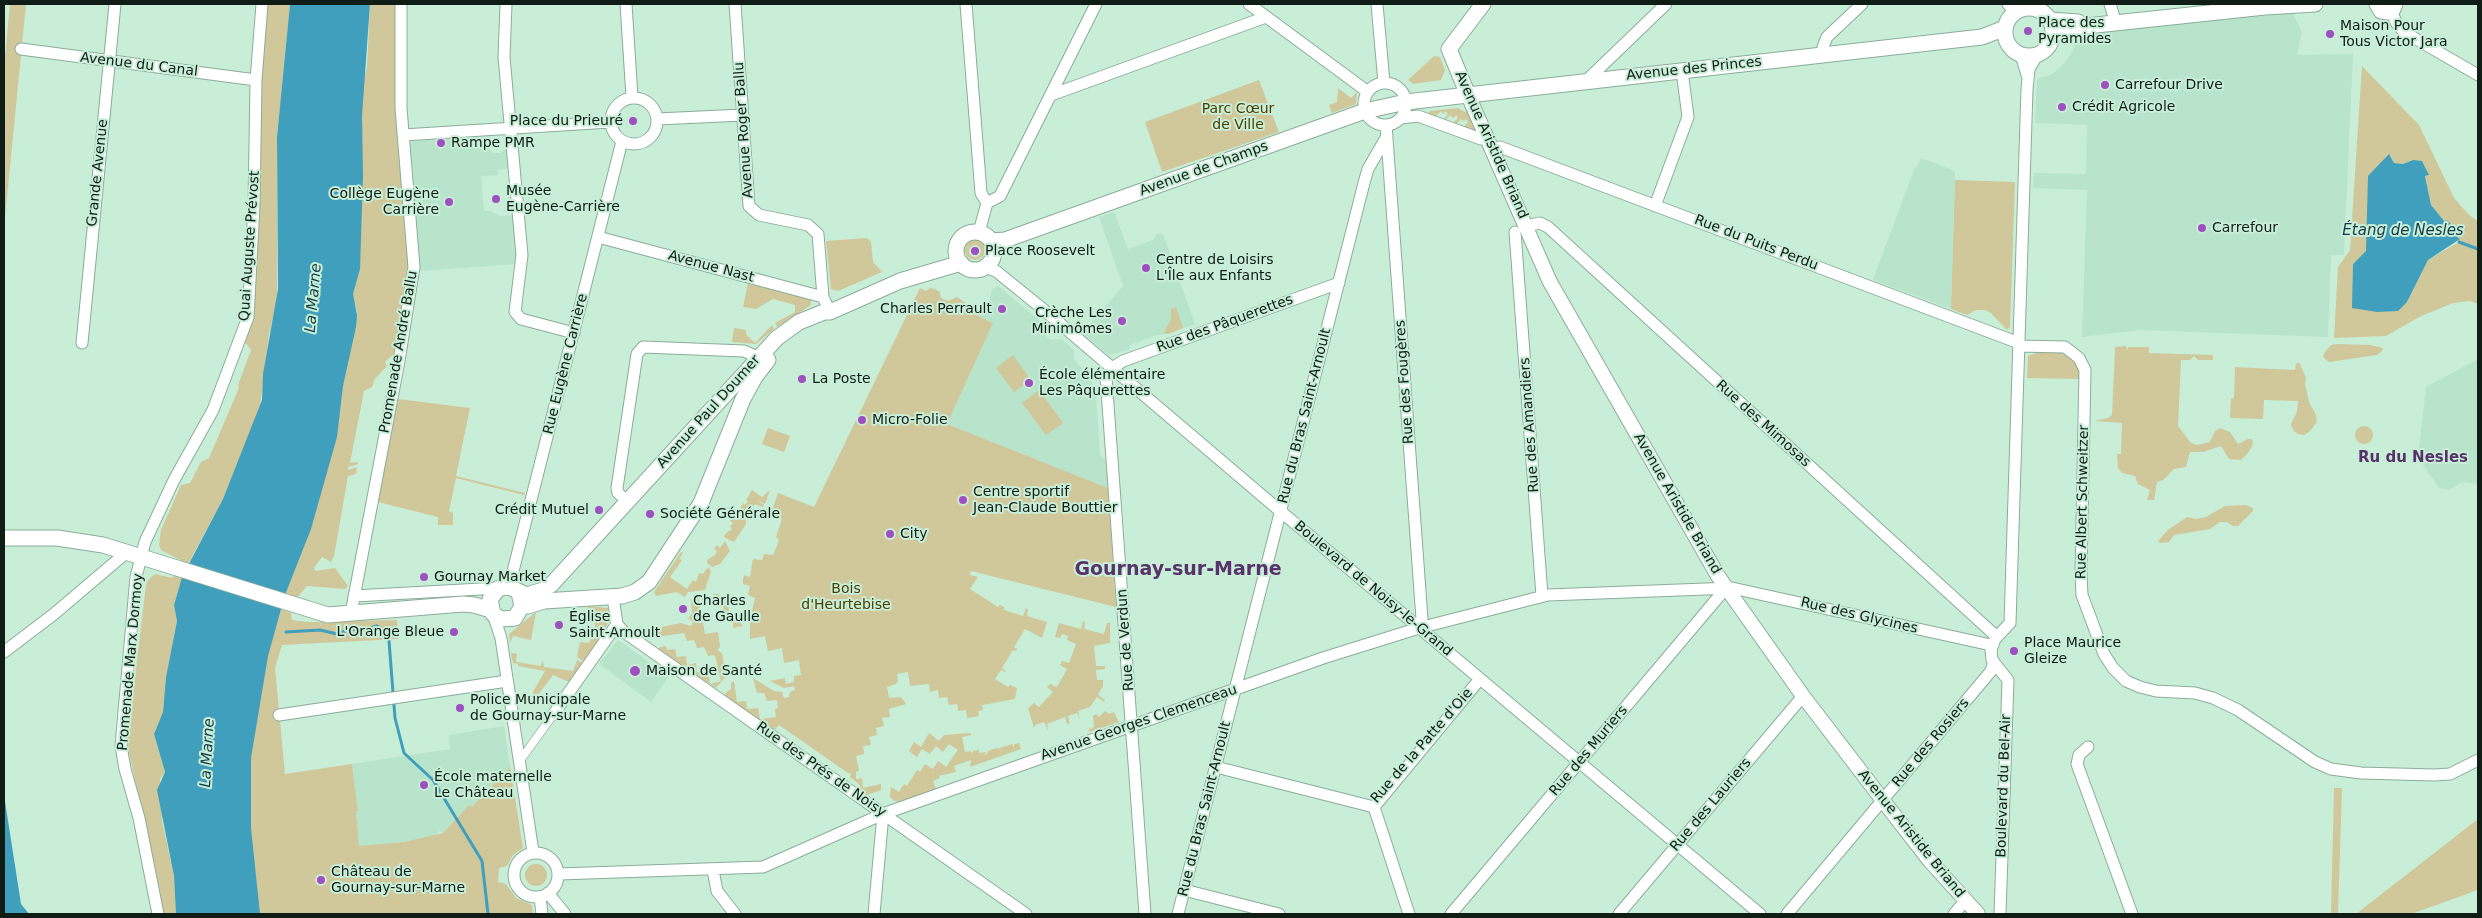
<!DOCTYPE html>
<html>
<head>
<meta charset="utf-8">
<style>
  body { margin:0 }
  #map { position:relative; width:2482px; height:918px; overflow:hidden; background:#c9eed8; font-family:"DejaVu Sans",sans-serif }
  canvas { display:block }
  .frame { position:absolute; inset:0; border:5px solid #0f1d16; pointer-events:none }
</style>
</head>
<body>
<div id="map">
<canvas width="2482" height="918"></canvas>
<div class="frame"></div>
</div>
<script>
const ctx = document.querySelector('canvas').getContext('2d');
ctx.lineJoin = 'round';
function fillPath(path, color) {
  ctx.fillStyle = color;
  ctx.fill(path, 'evenodd');
}
function poly(rows) {
  const path = new Path2D();
  for (const r of rows) {
    if (r.length === 3) {
      path.moveTo(r[0] + r[2], r[1]);
      path.arc(r[0], r[1], r[2], 0, 2 * Math.PI);
      continue;
    }
    path.moveTo(r[0], r[1]);
    for (let i = 2; i < r.length; i += 2) path.lineTo(r[i], r[i + 1]);
  }
  return path;
}
function strokePath(path, color, width, dash) {
  ctx.strokeStyle = color;
  ctx.lineWidth = width;
  ctx.lineCap = dash ? 'butt' : 'round';
  ctx.setLineDash(dash || []);
  ctx.stroke(path);
}
function drawText(font, color, halo, rows, align = 'center') {
  ctx.font = font + ' "DejaVu Sans",sans-serif';
  ctx.lineWidth = 4;
  ctx.setLineDash([]);
  ctx.textBaseline = 'middle';
  ctx.strokeStyle = halo;
  ctx.fillStyle = color;
  for (const [text, x, y, turn = 0] of rows) {
    ctx.save();
    ctx.translate(x, y);
    ctx.rotate((+turn || 0) * Math.PI / 180);
    ctx.textAlign = isNaN(turn) ? turn : align;
    if (halo) ctx.strokeText(text, 0, 0);
    ctx.fillText(text, 0, 0);
    ctx.restore();
  }
}
const built = poly([
  [2297,10,2294,16,2302,32,2297,55,2353,54,2344,255,2331,255,2328,337,2140,330,2082,337,2087,190,2033,188,2034,173,2086,174,2087,125,2035,123,2037,79,2052,74,2061,67,2073,51,2078,35],
  [492,136,487,141,488,148,493,153,501,153,507,147,510,168,498,170,498,175,481,176,484,211,491,211,500,216,515,215,517,264,420,271,410,144,412,141],
  [1921,158,1955,171,1951,309,1873,280,1915,167,1917,168],
  [1114,212,1128,249,1153,240,1157,233,1163,234,1195,324,1168,334,1157,335,1130,345,1129,350,1109,355,1082,333,1123,286,1099,217],
  [998,286,1045,325,1043,332,1050,340,1061,339,1074,350,1074,359,1090,378,1096,392,1100,455,1106,461,1108,488,947,424,993,323,965,309,967,304,987,312,992,289],
  [2478,359,2478,488,2476,484,2462,482,2449,490,2439,488,2418,457,2426,387],
  [618,640,669,676,651,702,599,664],
  [504,726,510,767,472,807,469,805,443,833,439,831,436,836,396,843,359,846,356,811,358,811,352,764,450,749,449,735]
]);
const green = poly([
  [10,4,26,4,4,228,4,68],
  [265,4,290,4,277,137,277,301,269,334,260,407,223,499,188,564,161,550,159,545,161,530,181,485,190,483,201,462,209,458,239,388,238,385,251,350,244,341],
  [370,4,396,4,398,109,411,268,397,356,391,356,385,362,387,366,375,379,372,387,364,391,350,463,358,462,358,464,348,467,348,470,357,467,356,474,348,476,334,556,331,562,322,557,314,568,316,571,335,568,348,586,345,589,307,586,296,599,285,595,290,581,347,362,357,311,352,294,359,271,361,85,367,69],
  [1434,56,1440,57,1445,70,1441,80,1413,84,1408,80],
  [2362,66,2419,125,2454,198,2469,215,2478,221,2478,304,2470,301,2453,303,2421,316,2386,336,2334,338,2338,267,2350,250],
  [2390,155,2394,163,2403,164,2413,160,2428,175,2425,176,2431,205,2445,222,2446,220,2459,242,2428,260,2407,302,2353,264,2366,252],
  [1259,80,1279,132,1162,172,1145,122],
  [1338,88,1351,98,1357,92,1356,104,1332,113,1329,105,1337,102],
  [1458,108,1465,112,1468,110,1478,133,1463,128,1468,122,1466,119,1464,121,1461,119,1455,125,1452,124,1458,118,1456,115,1453,118,1450,115,1444,122,1442,121,1448,114,1445,111,1443,114,1441,111,1434,118,1428,116,1430,111],
  [1955,180,2015,182,2010,327,2007,330,1991,313,1985,310,1976,310,1967,315,1951,309],
  [867,238,871,242,873,262,882,272,838,291,831,289,826,241],
  [975,250,10],
  [748,283,811,299,811,305,777,327,775,323,795,312,795,305,773,299,756,309,743,307],
  [920,288,926,291,930,288,935,289,940,292,941,298,948,301,957,297,967,304,966,306,961,303,960,307,993,323,947,424,1108,488,1116,607,971,571,970,575,978,577,970,589,998,607,1000,605,1004,607,1004,610,1023,616,1026,608,1028,609,1027,616,1047,622,1042,638,1025,629,1014,647,1017,649,1016,651,1013,650,1002,668,1006,671,1005,672,1001,670,995,679,1008,687,1010,685,1017,688,1015,699,982,705,983,710,978,711,979,716,967,718,966,710,958,711,957,704,949,705,947,697,939,698,938,690,930,692,929,684,910,686,908,672,897,674,898,681,896,684,887,687,889,698,901,697,906,704,889,709,890,717,882,718,884,726,876,728,877,735,869,737,871,745,863,746,864,754,856,756,859,771,856,772,856,779,862,778,863,788,881,784,881,790,867,795,861,790,859,784,850,777,851,773,848,773,779,725,774,731,726,697,725,693,731,689,731,683,734,681,737,702,746,701,747,709,758,708,760,719,776,717,775,709,778,708,777,700,767,701,764,693,757,693,753,678,774,691,782,692,784,698,789,697,790,692,795,690,794,686,784,688,770,681,785,678,786,684,794,682,794,676,801,675,799,660,784,663,782,648,768,651,765,636,750,639,750,620,755,598,748,595,750,586,743,584,743,579,744,575,750,577,753,559,762,560,764,554,773,555,776,548,779,539,776,537,782,519,770,516,778,493,814,507],
  [1176,307,1183,328,1168,334,1164,333,1171,319,1171,309],
  [772,325,774,329,756,344,732,342,734,328,746,330,746,334,755,343],
  [2337,344,2370,345,2383,348,2382,351,2377,355,2329,362,2323,357,2325,352,2331,345],
  [2126,346,2127,351,2128,347,2149,347,2149,353,2213,355,2213,360,2198,360,2194,356,2190,360,2181,360,2178,426,2191,443,2197,445,2210,442,2215,431,2220,428,2230,432,2238,444,2248,439,2252,439,2253,442,2252,447,2246,455,2241,460,2229,459,2221,446,2203,452,2190,452,2186,467,2174,469,2163,480,2157,482,2154,500,2147,500,2150,490,2138,484,2135,476,2122,473,2118,468,2117,454,2121,454,2122,423,2094,421,2108,418,2112,415,2115,347],
  [2058,352,2066,355,2076,364,2079,370,2080,379,2027,378,2028,356,2036,353],
  [1013,355,1031,380,1014,392,996,368],
  [2299,362,2306,378,2305,384,2309,402,2316,415,2317,422,2309,432,2304,435,2298,434,2293,430,2291,424,2297,412,2298,401,2264,400,2263,419,2230,418,2231,399,2234,398,2235,367,2295,370,2296,364],
  [1039,390,1063,423,1046,435,1022,403],
  [398,399,470,408,456,476,525,493,524,495,456,478,449,511,453,513,453,525,438,525,438,517,378,502],
  [2364,435,9],
  [768,428,790,436,784,452,762,444],
  [752,490,762,497,770,490,765,504,757,500,764,505,763,507,755,504,747,514,740,509,743,503,745,505,748,501,746,500],
  [2246,505,2253,508,2253,511,2238,526,2233,526,2227,522,2220,522,2210,529,2174,535,2169,542,2160,543,2158,541,2168,530,2187,517,2196,519,2206,517,2225,506],
  [740,513,746,517,746,524,734,542,731,541,724,537,725,534,732,529,730,526,733,523,730,521,733,517,736,519],
  [725,541,730,551,720,564,712,567,707,563,707,560,715,555,717,551,714,549,717,545,720,548],
  [681,552,683,553,679,559,682,560,670,577,687,589,693,580,696,582,699,573,703,574,708,567,711,571,705,590,688,592,685,597,677,592,656,596,654,592],
  [155,574,172,578,174,574,182,577,174,605,177,621,166,677,163,712,154,734,165,772,160,779,162,821,174,876,176,914,163,914,159,885,127,745,146,585,148,580],
  [714,594,718,594,727,602,730,615,736,617,743,626,733,628,733,620,719,623,718,617,725,615,724,609,721,599,715,601],
  [698,596,705,634,718,632,720,647,717,650,722,653,724,665,727,665,728,674,716,688,658,650,660,647,666,646,667,650,675,649,677,657,686,656,687,665,696,663,697,672,708,670,710,684,721,681,715,655,708,656,704,647,697,648,694,640,687,641,684,633,656,637,654,629,647,630,681,623,691,626,693,622,688,619,692,613,691,600],
  [588,606,608,608,609,620,605,630,595,627,594,621,586,616],
  [281,609,291,613,292,620,308,622,397,620,398,639,282,645,275,668,285,774,352,764,358,811,356,811,359,846,404,842,443,833,469,805,472,807,510,767,523,848,513,855,507,866,499,868,498,882,506,884,516,898,532,905,533,914,252,914,237,756],
  [536,612,531,640,513,636,510,643,509,634],
  [1083,621,1085,622,1084,629,1104,634,1107,623,1110,623,1110,643,1094,646,1096,666,1105,666,1105,669,1096,670,1097,680,1103,680,1103,686,1098,695,1105,700,1104,702,1097,697,1090,707,1078,711,1080,720,1077,713,1068,716,1070,723,1067,724,1065,717,1047,724,1048,730,1044,722,1035,725,1034,728,1028,708,1034,703,1039,707,1053,692,1047,687,1050,684,1057,687,1067,669,1060,665,1062,661,1069,663,1076,644,1067,640,1068,636,1062,634,1060,638,1055,637,1059,623,1081,629],
  [593,634,601,636,584,662,577,657,580,642,589,643],
  [511,653,517,654,516,662,541,666,543,660,544,667,573,671,577,660,583,663,569,682,553,675,537,696,534,697,533,692,545,671,518,666,518,664,513,663],
  [1105,711,1109,714,1114,712,1119,722,1089,732,1088,730,1094,727,1093,716,1096,714,1099,717],
  [929,733,939,741,944,735,971,733,971,735,962,737,965,752,971,751,972,755,973,751,979,750,979,753,985,752,986,756,988,751,993,749,999,748,1001,752,1000,748,1012,744,1014,748,1014,744,1019,743,1021,749,970,767,971,760,954,766,956,772,939,776,940,778,933,781,936,789,898,802,893,800,890,797,891,787,899,792,904,784,907,786,917,770,920,772,925,764,933,769,938,761,946,767,958,750,949,744,943,752,936,746,930,754,922,749,917,757,909,751,914,742,921,747],
  [2334,788,2342,788,2338,914,2331,914],
  [2478,819,2478,890,2411,914,2356,914],
  [536,875,11]
]);
const water = poly([
  [290,4,370,4,362,116,363,176,360,269,353,294,357,315,356,327,343,386,337,437,311,529,285,595,268,656,251,758,251,828,260,914,176,914,174,876,157,790,165,772,154,734,163,712,166,677,177,621,174,605,182,577,223,499,262,400,263,374,278,289,277,137],
  [2389,154,2394,163,2403,164,2413,160,2422,161,2429,175,2425,176,2431,205,2445,222,2447,220,2456,230,2458,238,2460,239,2428,260,2407,302,2398,311,2377,312,2352,308,2353,264,2366,251,2368,176],
  [4,795,21,904,29,914,4,914]
]);
const stream = poly([
  [2459,242,2478,249],
  [286,632,320,630,337,634,351,629,364,630,377,626,384,631,389,641,395,718,404,753,433,780,482,861,488,914]
]);
const pedestrian = poly([
  [519,762,553,715]
]);
const minor = poly([
  [506,4,504,57,522,255,515,312,521,319,574,333],
  [626,4,632,97],
  [735,4,749,206,759,215,808,225,818,234,823,297,830,312],
  [966,4,981,193,987,203],
  [1249,4,1368,92],
  [1377,4,1384,83],
  [2008,4,2014,12],
  [2110,4,2114,17],
  [2029,7,2030,4],
  [2391,11,2397,24,2404,32,2478,75],
  [21,49,256,80],
  [1824,55,1823,47,1827,37,1862,4],
  [2021,55,2027,75],
  [1586,81,1666,4],
  [1385,104,21],
  [1051,95,1266,17],
  [634,121,23],
  [1401,118,1418,116,1481,139,1486,137],
  [657,119,743,115],
  [1386,125,1422,619,1419,628],
  [403,135,610,122],
  [1492,150,1500,147,2019,343],
  [987,203,1000,196,1096,4],
  [1655,206,1688,117,1682,71],
  [1526,226,1540,223,1548,227,1997,637],
  [979,232,987,203],
  [1515,232,1542,596],
  [598,237,823,297],
  [985,267,996,271,1044,310,1266,499,1760,914],
  [82,343,115,4],
  [2019,346,2065,347,2079,358,2085,370,2081,574,2082,595,2104,654,2113,668,2126,681,2140,687,2156,691,2195,693,2213,698,2238,710,2315,762,2331,769,2361,773,2434,775,2450,774,2478,760],
  [628,502,618,493,617,488,637,354,643,347,744,351,764,360],
  [509,587,622,141],
  [354,596,499,588],
  [352,608,399,361,414,267,401,108,401,4],
  [493,614,501,638,533,852],
  [617,624,624,632,1026,914],
  [4,652,54,614,127,552],
  [279,715,507,681],
  [553,715,617,624,613,597],
  [2088,747,2079,755,2077,764,2132,914],
  [1216,767,1374,807],
  [1374,807,1480,679],
  [1374,807,1409,914],
  [536,875,22],
  [713,870,717,891,735,914],
  [559,874,763,867,883,814,1323,658,1419,628,1548,595,1732,588,1991,645],
  [1184,890,1279,914],
  [548,893,565,914],
  [540,897,542,914],
  [158,914,139,818,125,769,121,746,136,577,145,542,174,480,213,410,248,317,254,205,256,80,262,4],
  [874,914,883,814],
  [1145,914,1106,377,1112,368,1123,361,1339,283],
  [1178,914,1364,183,1368,169,1387,136],
  [1451,914,1726,588],
  [1619,914,1803,696],
  [1787,914,1991,671,1994,662],
  [1954,914,1965,901],
  [2000,914,2008,680,1992,660,1991,650,1995,639,2010,623,2027,89,2029,69,2037,55]
]);
const tertiary = poly([
  [1468,95,1550,282,1718,576,1803,696,1898,820,1930,861,1978,914]
]);
const secondary = poly([
  [2377,4,2381,11,2388,12,2393,9,2395,4],
  [2029,32,24],
  [2051,20,2078,22],
  [2053,36,2060,32,2077,27,2265,7,2315,4],
  [1468,95,1449,49,1483,4],
  [975,251,19],
  [991,241,1005,240,1365,111,1406,102,1982,37,2005,28],
  [4,538,57,538,103,545,328,615,463,604,474,605,491,610],
  [519,593,522,606,515,618,501,619,493,614,490,599,499,588,509,587,527,595,543,590,551,585,777,338,799,322,824,312,830,312,900,281,961,263],
  [528,606,544,601,622,596,635,592,649,582,701,503,743,399,755,377,768,360]
]);
const markers = [
  [2028,31,5,"#9e4fc0"],
  [2330,34,5,"#9e4fc0"],
  [2105,85,5,"#9e4fc0"],
  [2062,107,5,"#9e4fc0"],
  [633,121,5,"#9e4fc0"],
  [441,143,5,"#9e4fc0"],
  [496,199,5,"#9e4fc0"],
  [449,202,5,"#9e4fc0"],
  [2202,228,5,"#9e4fc0"],
  [975,251,5,"#9e4fc0"],
  [1146,268,5,"#9e4fc0"],
  [1002,309,5,"#9e4fc0"],
  [1122,321,5,"#9e4fc0"],
  [802,379,5,"#9e4fc0"],
  [1029,383,5,"#9e4fc0"],
  [862,420,5,"#9e4fc0"],
  [963,500,5,"#9e4fc0"],
  [599,510,5,"#9e4fc0"],
  [650,514,5,"#9e4fc0"],
  [890,534,5,"#9e4fc0"],
  [424,577,5,"#9e4fc0"],
  [683,609,5,"#9e4fc0"],
  [559,625,5,"#9e4fc0"],
  [454,632,5,"#9e4fc0"],
  [2014,651,5,"#9e4fc0"],
  [635,671,6,"#9e4fc0"],
  [460,708,5,"#9e4fc0"],
  [424,785,5,"#9e4fc0"],
  [321,880,5,"#9e4fc0"]
];
const poiNames = [
  ["Place des",2038,23],
  ["Pyramides",2038,39],
  ["Maison Pour",2340,26],
  ["Tous Victor Jara",2340,42],
  ["Carrefour Drive",2115,85],
  ["Crédit Agricole",2072,107],
  ["Place du Prieuré",623,121,"right"],
  ["Rampe PMR",451,143],
  ["Musée",506,191],
  ["Eugène-Carrière",506,207],
  ["Collège Eugène",439,194,"right"],
  ["Carrière",439,210,"right"],
  ["Carrefour",2212,228],
  ["Place Roosevelt",985,251],
  ["Centre de Loisirs",1156,260],
  ["L'Île aux Enfants",1156,276],
  ["Charles Perrault",992,309,"right"],
  ["Crèche Les",1112,313,"right"],
  ["Minimômes",1112,329,"right"],
  ["École élémentaire",1039,375],
  ["Les Pâquerettes",1039,391],
  ["La Poste",812,379],
  ["Micro-Folie",872,420],
  ["Centre sportif",973,492],
  ["Jean-Claude Bouttier",973,508],
  ["Crédit Mutuel",589,510,"right"],
  ["Société Générale",660,514],
  ["City",900,534],
  ["Gournay Market",434,577],
  ["Charles",693,601],
  ["de Gaulle",693,617],
  ["Église",569,617],
  ["Saint-Arnoult",569,633],
  ["L'Orange Bleue",444,632,"right"],
  ["Place Maurice",2024,643],
  ["Gleize",2024,659],
  ["Maison de Santé",646,671],
  ["Police Municipale",470,700],
  ["de Gournay-sur-Marne",470,716],
  ["École maternelle",434,777],
  ["Le Château",434,793],
  ["Château de",331,872],
  ["Gournay-sur-Marne",331,888]
];
const streetNames = [
  ["Avenue du Canal",139,65,7],
  ["Avenue des Princes",1694,69,-6],
  ["Avenue Roger Ballu",744,130,-94],
  ["Avenue Aristide Briand",1491,145,66],
  ["Avenue de Champs",1204,169,-20],
  ["Grande Avenue",98,173,-84],
  ["Rue du Puits Perdu",1756,243,21],
  ["Quai Auguste Prévost",250,246,-86],
  ["Avenue Nast",711,267,15],
  ["Rue des Pâquerettes",1225,324,-20],
  ["Promenade André Ballu",399,352,-80],
  ["Rue Eugène Carrière",566,364,-76],
  ["Rue des Fougères",1405,382,-94],
  ["Avenue Paul Doumer",709,412,-48],
  ["Rue du Bras Saint-Arnoult",1305,416,-76],
  ["Rue des Mimosas",1763,424,42],
  ["Rue des Amandiers",1530,425,-94],
  ["Rue Albert Schweitzer",2083,502,-89],
  ["Avenue Aristide Briand",1677,504,60],
  ["Boulevard de Noisy-le-Grand",1373,589,40],
  ["Rue des Glycines",1859,616,13],
  ["Rue de Verdun",1126,640,-94],
  ["Promenade Marx Dormoy",131,662,-85],
  ["Avenue Georges Clemenceau",1139,723,-19],
  ["Rue des Rosiers",1931,743,-50],
  ["Rue de la Patte d'Oie",1422,746,-49],
  ["Rue des Muriers",1589,751,-50],
  ["Rue des Prés de Noisy",821,770,35],
  ["Boulevard du Bel-Air",2004,786,-88],
  ["Rue des Lauriers",1711,805,-50],
  ["Rue du Bras Saint-Arnoult",1205,809,-76],
  ["Avenue Aristide Briand",1911,834,51]
];
const parkNames = [
  ["Parc Cœur",1238,109],
  ["de Ville",1238,125],
  ["Bois",846,589],
  ["d'Heurtebise",846,605]
];
const waterNames = [
  ["Étang de Nesles",2403,231],
  ["La Marne",314,298,-85],
  ["La Marne",208,753,-87]
];
const neighbourhoodNames = [
  ["Ru du Nesles",2413,458]
];
const districtNames = [
  ["Gournay-sur-Marne",1178,570]
];
fillPath(built, '#b8e4cb');
fillPath(green, '#d0c79a');
fillPath(water, '#409fbc');
strokePath(stream, '#409fbc', 3);
strokePath(pedestrian, '#8aad99', 9);
strokePath(minor, '#8aad99', 13);
strokePath(tertiary, '#8aad99', 16);
strokePath(secondary, '#8aad99', 17);
strokePath(pedestrian, '#fff', 8);
strokePath(minor, '#fff', 11);
strokePath(tertiary, '#fff', 14);
strokePath(secondary, '#fff', 15);
for (const [x, y, r, color] of markers) {
  const dot = new Path2D();
  dot.arc(x, y, r, 0, 2 * Math.PI);
  ctx.fillStyle = color;
  ctx.fill(dot);
  strokePath(dot, '#c9eed8', 2);
}
drawText('14px', '#0f1d16', '#c9eed8', poiNames, 'left');
drawText('14px', '#0f1d16', '#c9eed8', streetNames);
drawText('14px', '#4a3f00', '#c9eed8', parkNames);
drawText('italic 15px', '#133d4a', '#c9eed8', waterNames);
drawText('bold 15px', '#58326a', '#c9eed8', neighbourhoodNames);
drawText('bold 19px', '#58326a', '#c9eed8', districtNames);
</script>
</body>
</html>
